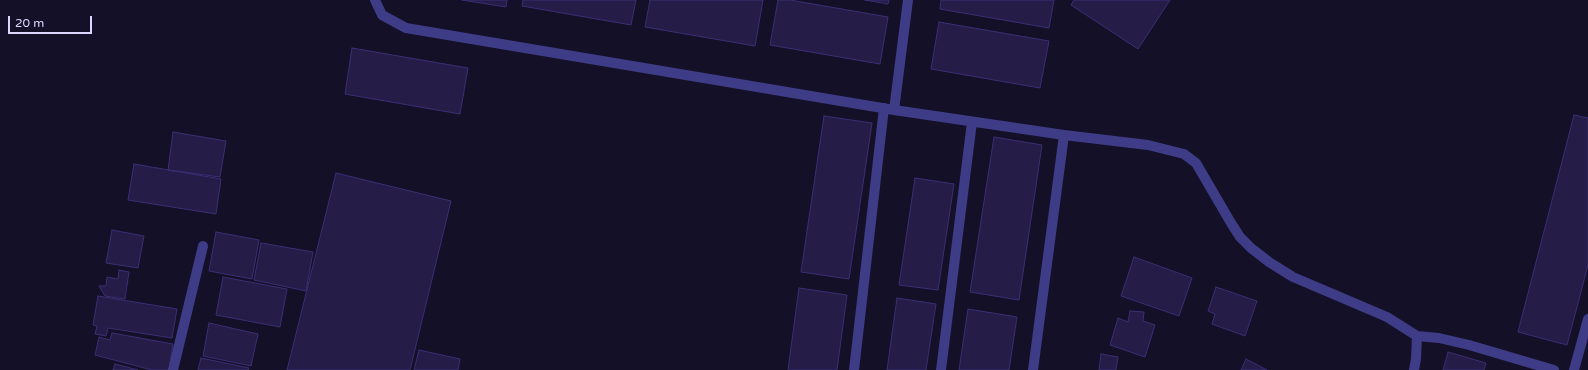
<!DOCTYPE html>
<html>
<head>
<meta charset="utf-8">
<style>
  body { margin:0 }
  #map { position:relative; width:1588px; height:370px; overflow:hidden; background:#141028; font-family:"Varela Round",sans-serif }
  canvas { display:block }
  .scale { position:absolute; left:8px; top:16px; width:84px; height:18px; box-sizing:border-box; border:2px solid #dbd7fe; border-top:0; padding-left:5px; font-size:12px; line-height:14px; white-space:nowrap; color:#dbd7fe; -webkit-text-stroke:3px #141028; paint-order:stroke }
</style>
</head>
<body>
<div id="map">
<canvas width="1588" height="370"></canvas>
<div class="scale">20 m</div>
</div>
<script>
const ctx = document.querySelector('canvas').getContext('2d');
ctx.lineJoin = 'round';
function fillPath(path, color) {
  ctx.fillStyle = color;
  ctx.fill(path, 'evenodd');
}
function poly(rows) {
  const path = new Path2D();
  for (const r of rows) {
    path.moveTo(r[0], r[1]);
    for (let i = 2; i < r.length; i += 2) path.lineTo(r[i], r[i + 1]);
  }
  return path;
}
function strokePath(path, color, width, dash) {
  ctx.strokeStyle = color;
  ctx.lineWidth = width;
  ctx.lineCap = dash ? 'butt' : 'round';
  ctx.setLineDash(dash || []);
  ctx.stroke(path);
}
const building = poly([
  [462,0,507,0,506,7,462,0],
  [523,0,636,0,631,25,522,6,523,0],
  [650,0,763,0,755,46,645,27,650,0],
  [778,0,790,0,888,17,880,64,770,45,778,0],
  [865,0,889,0,888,4,865,0],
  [941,0,1054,0,1049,28,940,9,941,0],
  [1074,0,1170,0,1138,49,1071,5,1074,0],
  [939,22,1049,41,1040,88,931,69,939,22],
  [352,48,468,68,460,114,345,94,352,48],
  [1574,115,1588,118,1588,265,1567,345,1518,332,1574,115],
  [824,116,872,123,849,279,801,272,824,116],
  [173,132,226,141,220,177,168,170,173,132],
  [994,137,1042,145,1019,300,970,292,994,137],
  [134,164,221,179,216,214,128,200,134,164],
  [336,173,451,201,410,370,287,370,336,173],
  [915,178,954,184,938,290,899,285,915,178],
  [112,230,144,236,138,268,106,263,112,230],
  [216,232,259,240,252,279,209,271,216,232],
  [261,243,313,252,306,291,254,280,261,243],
  [1134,257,1192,278,1179,316,1121,296,1134,257],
  [119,270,129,272,125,299,105,296,99,286,106,286,107,277,118,279,119,270],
  [223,277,287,289,280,327,216,315,223,277],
  [1216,287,1257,301,1245,336,1212,324,1215,314,1208,311,1216,287],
  [799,288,847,295,837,370,788,370,799,288],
  [98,296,177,309,172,338,108,328,106,336,95,334,97,326,93,325,98,296],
  [897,298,936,304,926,370,887,370,897,298],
  [968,309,1017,317,1009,370,959,370,968,309],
  [1130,311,1144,312,1143,321,1155,325,1145,357,1110,345,1118,318,1128,322,1130,311],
  [209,323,258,334,251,366,203,356,209,323],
  [112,333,173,344,169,370,152,370,95,355,99,337,110,340,112,333],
  [419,350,460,359,458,370,414,370,419,350],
  [1448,352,1486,363,1484,370,1443,370,1448,352],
  [1101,354,1118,357,1116,370,1099,370,1101,354],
  [201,358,249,368,248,370,198,370,201,358],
  [1246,359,1267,370,1241,370,1246,359],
  [115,364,138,370,113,370,115,364]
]);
const minor = poly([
  [375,0,382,15,406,28,894,110,1064,135,1148,145,1184,154,1196,163,1231,223,1240,237,1251,248,1269,262,1293,277,1387,317,1417,336,1416,359,1414,370],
  [894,110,908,0],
  [1417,336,1439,338,1469,345,1554,370],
  [173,370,203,246],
  [854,370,884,108],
  [941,370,972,122],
  [1033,370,1064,135],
  [1574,370,1588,319]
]);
fillPath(building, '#251c48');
strokePath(building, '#3b2f74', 1);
strokePath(minor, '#3e3c86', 10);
</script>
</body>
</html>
